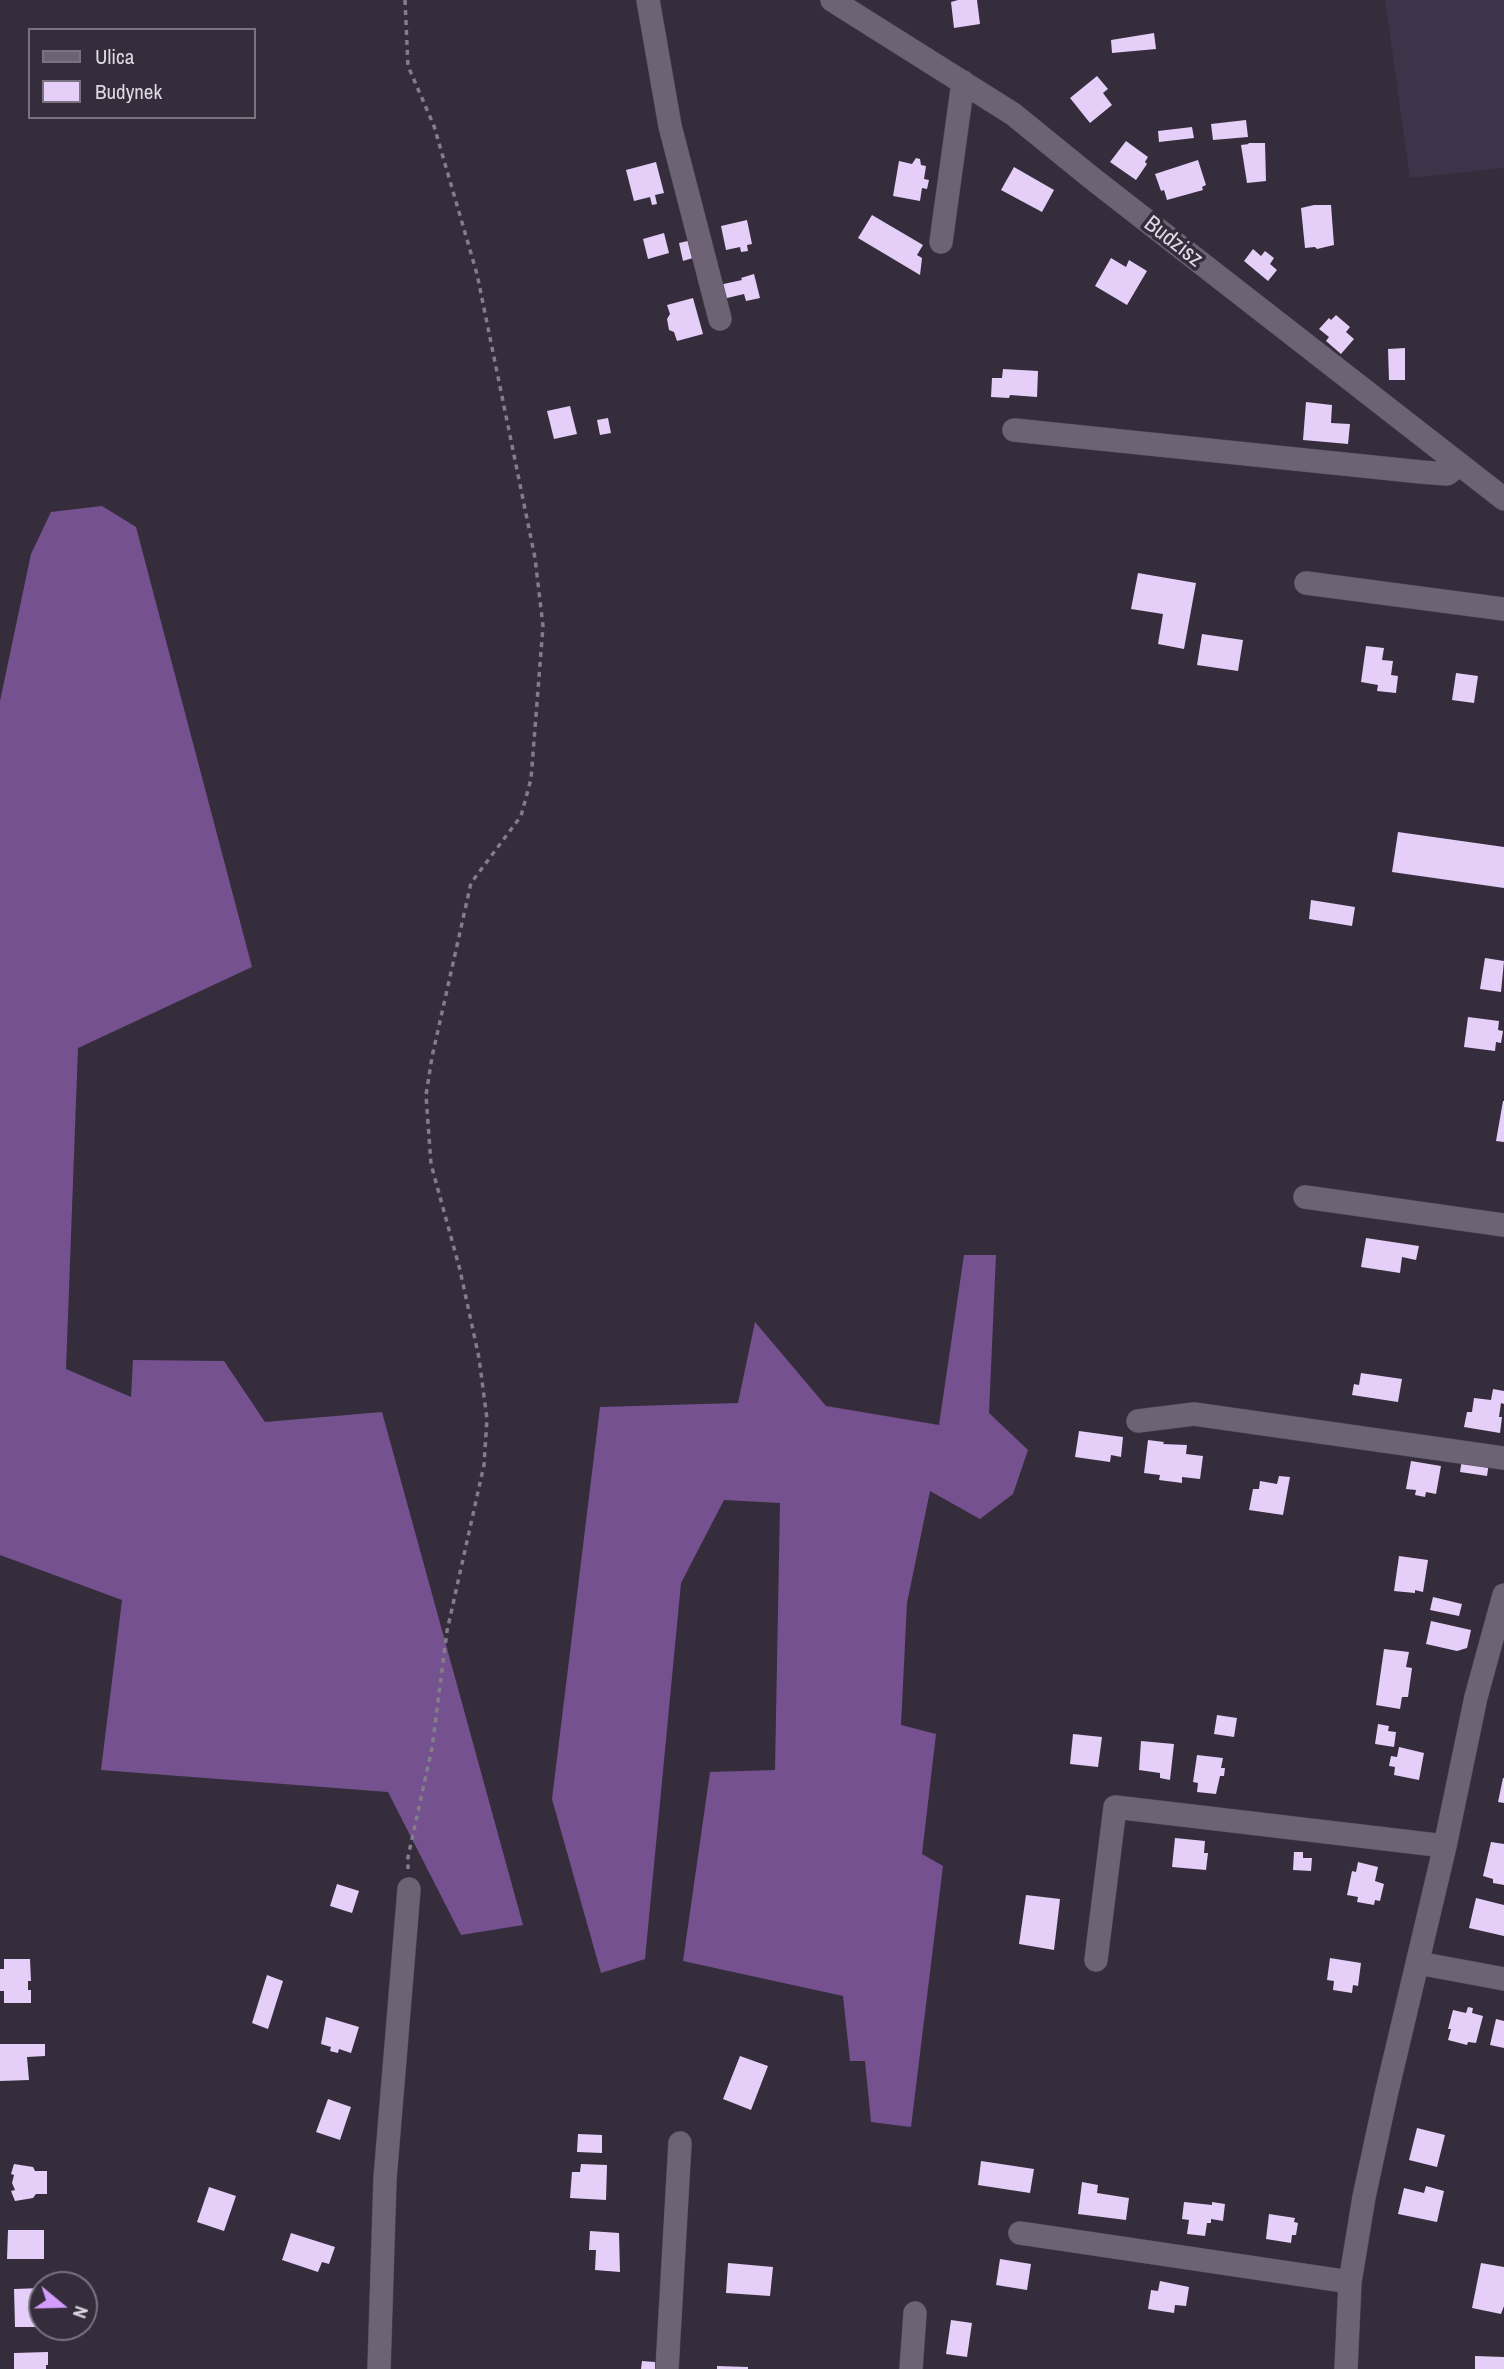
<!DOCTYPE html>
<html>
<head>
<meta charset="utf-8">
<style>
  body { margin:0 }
  #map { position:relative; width:1504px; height:2369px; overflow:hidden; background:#352d3c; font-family:"Archivo Narrow",sans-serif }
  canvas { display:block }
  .legend { position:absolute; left:28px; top:28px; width:228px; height:91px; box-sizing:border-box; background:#352d3c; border:2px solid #79727f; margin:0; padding:9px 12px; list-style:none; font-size:21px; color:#ded9e3 }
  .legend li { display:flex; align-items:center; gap:14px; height:35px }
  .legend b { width:35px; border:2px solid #79727f }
  .north { position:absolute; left:28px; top:2271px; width:70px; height:70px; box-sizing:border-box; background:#352d3c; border:2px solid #79727f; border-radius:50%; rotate:109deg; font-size:19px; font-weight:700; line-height:28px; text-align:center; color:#ded9e3 }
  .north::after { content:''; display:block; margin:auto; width:24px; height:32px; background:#d39cfd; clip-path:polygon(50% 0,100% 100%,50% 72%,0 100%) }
</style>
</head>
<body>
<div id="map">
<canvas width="1504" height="2369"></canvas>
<ul class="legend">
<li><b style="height:9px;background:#6d6375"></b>Ulica</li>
<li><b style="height:19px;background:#e5cef8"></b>Budynek</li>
</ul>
<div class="north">N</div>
</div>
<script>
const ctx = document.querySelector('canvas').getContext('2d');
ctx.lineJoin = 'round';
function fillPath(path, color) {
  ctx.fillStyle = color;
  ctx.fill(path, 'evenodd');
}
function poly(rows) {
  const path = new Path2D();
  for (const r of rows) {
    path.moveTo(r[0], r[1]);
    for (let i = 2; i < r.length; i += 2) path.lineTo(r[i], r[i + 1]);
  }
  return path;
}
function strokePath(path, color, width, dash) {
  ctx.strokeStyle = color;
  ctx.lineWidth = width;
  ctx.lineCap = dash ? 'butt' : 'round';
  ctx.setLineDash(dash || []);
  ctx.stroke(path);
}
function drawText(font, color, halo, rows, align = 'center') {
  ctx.font = font + ' "Archivo Narrow",sans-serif';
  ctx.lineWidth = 7;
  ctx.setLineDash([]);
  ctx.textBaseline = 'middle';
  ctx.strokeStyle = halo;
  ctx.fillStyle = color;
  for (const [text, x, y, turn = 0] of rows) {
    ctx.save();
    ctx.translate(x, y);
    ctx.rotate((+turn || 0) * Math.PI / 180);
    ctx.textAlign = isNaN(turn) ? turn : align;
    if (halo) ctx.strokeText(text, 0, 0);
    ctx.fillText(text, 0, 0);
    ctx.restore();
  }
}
const built = poly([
  [1385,0,1504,0,1504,168,1410,178]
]);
const forest = poly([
  [102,506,136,527,252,967,78,1048,66,1369,131,1397,133,1360,224,1361,265,1422,382,1412,523,1925,461,1935,388,1792,101,1770,122,1600,0,1555,0,701,31,554,51,512],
  [964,1255,996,1255,989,1413,1028,1450,1013,1494,980,1519,930,1491,907,1603,901,1725,936,1734,922,1854,943,1866,911,2127,871,2122,865,2061,850,2061,843,1996,683,1961,710,1772,775,1770,780,1503,724,1500,681,1583,645,1959,601,1973,552,1799,600,1407,738,1403,755,1322,826,1406,939,1425]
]);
const building = poly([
  [958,0,977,0,980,24,954,28,951,2],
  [1154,33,1156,49,1112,53,1111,40],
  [1097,76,1108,89,1103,93,1112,105,1090,123,1070,98],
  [1246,120,1248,137,1213,140,1211,124],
  [1192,127,1194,138,1159,142,1158,131],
  [1126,141,1148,157,1145,162,1147,164,1136,180,1110,162],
  [1248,143,1265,143,1266,181,1247,183,1241,145,1249,144],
  [916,158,920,159,921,165,926,166,924,179,929,180,927,189,922,188,920,201,893,196,899,161,912,164],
  [1198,160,1206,185,1202,187,1203,190,1167,200,1164,190,1161,191,1155,174],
  [656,162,664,193,655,195,657,204,652,205,650,197,634,201,626,170],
  [1014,167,1054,190,1042,212,1001,190],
  [1314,205,1331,205,1334,245,1317,249,1315,247,1305,248,1301,208],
  [872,215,923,245,917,255,922,258,920,275,858,238],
  [747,220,752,244,747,245,748,251,741,252,740,247,726,250,721,226],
  [664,233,669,253,648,259,643,239],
  [692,240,696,257,683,261,679,243],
  [1253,249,1261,256,1265,251,1274,258,1270,264,1277,270,1268,281,1244,261],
  [1111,258,1126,267,1129,260,1147,271,1127,305,1095,286],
  [754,274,760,298,746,301,744,294,723,299,719,285,742,280,741,278],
  [693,298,703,334,677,341,674,332,669,330,667,319,670,314,667,305],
  [1336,315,1350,327,1346,332,1354,339,1341,354,1326,341,1329,337,1319,329,1329,318,1331,320],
  [1405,348,1405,380,1389,380,1388,349],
  [1003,369,1038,371,1037,397,1010,395,1009,398,991,397,992,378,1002,378],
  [1306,402,1332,405,1331,423,1350,424,1348,444,1303,440],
  [570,406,577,434,554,439,547,411],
  [608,418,611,433,600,435,597,420],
  [1138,573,1196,583,1184,649,1158,644,1163,614,1131,609],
  [1202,634,1243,640,1238,671,1197,665],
  [1366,646,1384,648,1382,660,1393,661,1391,675,1398,676,1396,693,1377,691,1378,685,1361,682],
  [1456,673,1478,676,1474,703,1452,700],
  [1398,832,1504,847,1504,888,1392,872],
  [1311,900,1355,907,1352,926,1309,919],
  [1485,958,1504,961,1501,992,1480,989],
  [1468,1017,1499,1021,1498,1030,1503,1031,1501,1043,1496,1042,1495,1051,1464,1047],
  [1503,1101,1504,1101,1504,1142,1496,1141],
  [1366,1238,1419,1246,1416,1260,1402,1257,1400,1273,1361,1267],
  [1361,1373,1402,1379,1398,1402,1352,1395,1354,1384,1359,1385],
  [1493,1389,1504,1391,1504,1404,1501,1403,1499,1417,1502,1417,1500,1433,1464,1427,1467,1412,1472,1412,1474,1398,1491,1400],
  [1079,1431,1123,1437,1121,1457,1111,1455,1110,1462,1075,1457],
  [1148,1440,1164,1442,1163,1444,1187,1445,1186,1454,1203,1456,1200,1479,1182,1477,1182,1483,1159,1480,1160,1475,1144,1473],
  [1462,1459,1489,1463,1487,1476,1460,1472],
  [1411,1461,1441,1466,1436,1494,1426,1492,1425,1497,1415,1495,1416,1490,1406,1489],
  [1279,1476,1290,1477,1283,1515,1249,1510,1253,1489,1259,1489,1260,1481,1277,1484],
  [1399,1556,1428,1560,1423,1592,1415,1590,1415,1593,1394,1591],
  [1433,1597,1462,1604,1459,1616,1430,1610],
  [1431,1621,1471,1630,1467,1648,1457,1651,1426,1644],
  [1384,1649,1409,1652,1406,1667,1412,1668,1408,1697,1402,1697,1400,1709,1376,1705],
  [1217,1715,1237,1718,1234,1737,1214,1734],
  [1378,1724,1389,1726,1388,1731,1396,1732,1394,1747,1375,1744],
  [1073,1734,1102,1737,1098,1767,1070,1764],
  [1141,1741,1174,1744,1170,1780,1160,1778,1160,1773,1139,1770],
  [1399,1747,1424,1753,1419,1780,1394,1775,1395,1767,1389,1766,1391,1756,1397,1757],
  [1197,1755,1223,1758,1221,1768,1225,1768,1224,1776,1220,1776,1216,1794,1197,1792,1198,1783,1193,1782],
  [1503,1778,1504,1778,1504,1803,1498,1802],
  [1175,1838,1205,1841,1204,1853,1208,1853,1206,1870,1172,1867],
  [1491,1842,1504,1844,1504,1885,1493,1883,1493,1879,1483,1876],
  [1294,1852,1303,1852,1303,1858,1312,1858,1311,1871,1293,1870],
  [1358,1862,1378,1867,1375,1881,1384,1884,1380,1901,1375,1900,1374,1905,1357,1902,1358,1897,1347,1895,1352,1871,1356,1872],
  [337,1884,359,1891,352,1913,330,1906],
  [1026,1895,1060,1899,1054,1950,1019,1944],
  [1476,1898,1504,1905,1504,1936,1469,1928],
  [1330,1958,1361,1963,1358,1986,1353,1985,1352,1993,1333,1990,1334,1981,1327,1980],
  [4,1959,30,1959,31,1981,28,1981,28,1990,31,1990,31,2003,4,2003,4,1991,0,1991,0,1969,4,1969],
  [267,1975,283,1981,268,2029,252,2023],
  [1468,2007,1473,2008,1472,2013,1483,2016,1476,2043,1468,2042,1467,2045,1448,2040,1451,2029,1448,2029,1453,2010,1466,2013],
  [326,2017,359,2027,351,2053,339,2049,338,2053,330,2051,331,2047,321,2044],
  [1496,2019,1504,2021,1504,2048,1490,2045],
  [0,2044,45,2044,45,2056,27,2057,29,2080,0,2081],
  [740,2056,768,2066,751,2110,723,2099],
  [328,2099,351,2107,340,2140,316,2132],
  [1417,2128,1445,2135,1437,2167,1409,2160],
  [578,2134,602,2135,602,2153,577,2152],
  [981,2161,1034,2169,1030,2193,978,2185],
  [14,2164,33,2167,35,2171,47,2171,47,2194,36,2194,33,2198,15,2201,11,2191,15,2190,12,2183,14,2175,11,2174],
  [581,2164,607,2165,606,2200,570,2198,572,2172,580,2172],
  [1082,2182,1098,2185,1097,2193,1129,2198,1126,2220,1078,2214],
  [1426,2186,1444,2191,1437,2222,1398,2214,1404,2188,1424,2193],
  [209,2187,236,2196,224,2231,197,2222],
  [1184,2202,1212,2205,1212,2202,1225,2204,1223,2221,1211,2219,1211,2223,1207,2223,1205,2236,1187,2234,1189,2220,1182,2219],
  [1269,2214,1295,2218,1294,2222,1298,2223,1296,2235,1292,2235,1291,2243,1266,2239],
  [8,2230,44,2230,44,2259,7,2259],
  [590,2231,619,2233,620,2272,595,2270,596,2250,589,2250],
  [291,2233,335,2247,329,2264,322,2262,318,2272,282,2260],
  [1000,2259,1031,2264,1027,2290,996,2285],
  [728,2263,773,2267,770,2296,726,2293],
  [1481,2263,1504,2267,1504,2306,1501,2314,1472,2308],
  [1160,2281,1189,2287,1186,2306,1175,2305,1174,2313,1148,2309,1151,2290,1158,2291],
  [42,2288,42,2327,15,2327,14,2289],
  [951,2320,972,2323,967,2357,946,2354],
  [48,2352,48,2365,46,2365,46,2369,14,2369,14,2353],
  [1475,2356,1504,2357,1504,2369,1475,2369],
  [642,2361,655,2362,655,2369,641,2369],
  [717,2366,748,2367,748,2369,717,2369]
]);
const path = poly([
  [405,0,408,66,434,126,477,274,535,558,543,626,531,779,521,816,471,883,432,1057,426,1095,431,1164,460,1270,479,1358,487,1419,484,1465,447,1631,432,1748,408,1857,408,1869]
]);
const minor = poly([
  [648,0,670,126,720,319],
  [832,0,1013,114,1093,179,1504,499],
  [941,242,963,82],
  [1014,430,1421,472,1447,474,1459,465],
  [1306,583,1504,609],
  [1305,1197,1504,1225],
  [1138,1421,1194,1414,1504,1458],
  [1096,1960,1115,1807,1445,1846],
  [1418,1963,1504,1979],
  [1020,2233,1350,2282],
  [379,2369,385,2179,409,1889],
  [667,2369,680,2143],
  [911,2369,915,2313],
  [1346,2369,1350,2282,1364,2197,1386,2095,1445,1846,1476,1697,1504,1595]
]);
const streetNames = [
  ["Budzisz",1173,242,38]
];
fillPath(built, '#3f3349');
fillPath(forest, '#75528f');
fillPath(building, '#e5cef8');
strokePath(minor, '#534c59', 24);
strokePath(path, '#837d89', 3.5, [5, 5]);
strokePath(minor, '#6d6375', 23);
drawText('23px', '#ded9e3', '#352d3c', streetNames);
</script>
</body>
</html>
